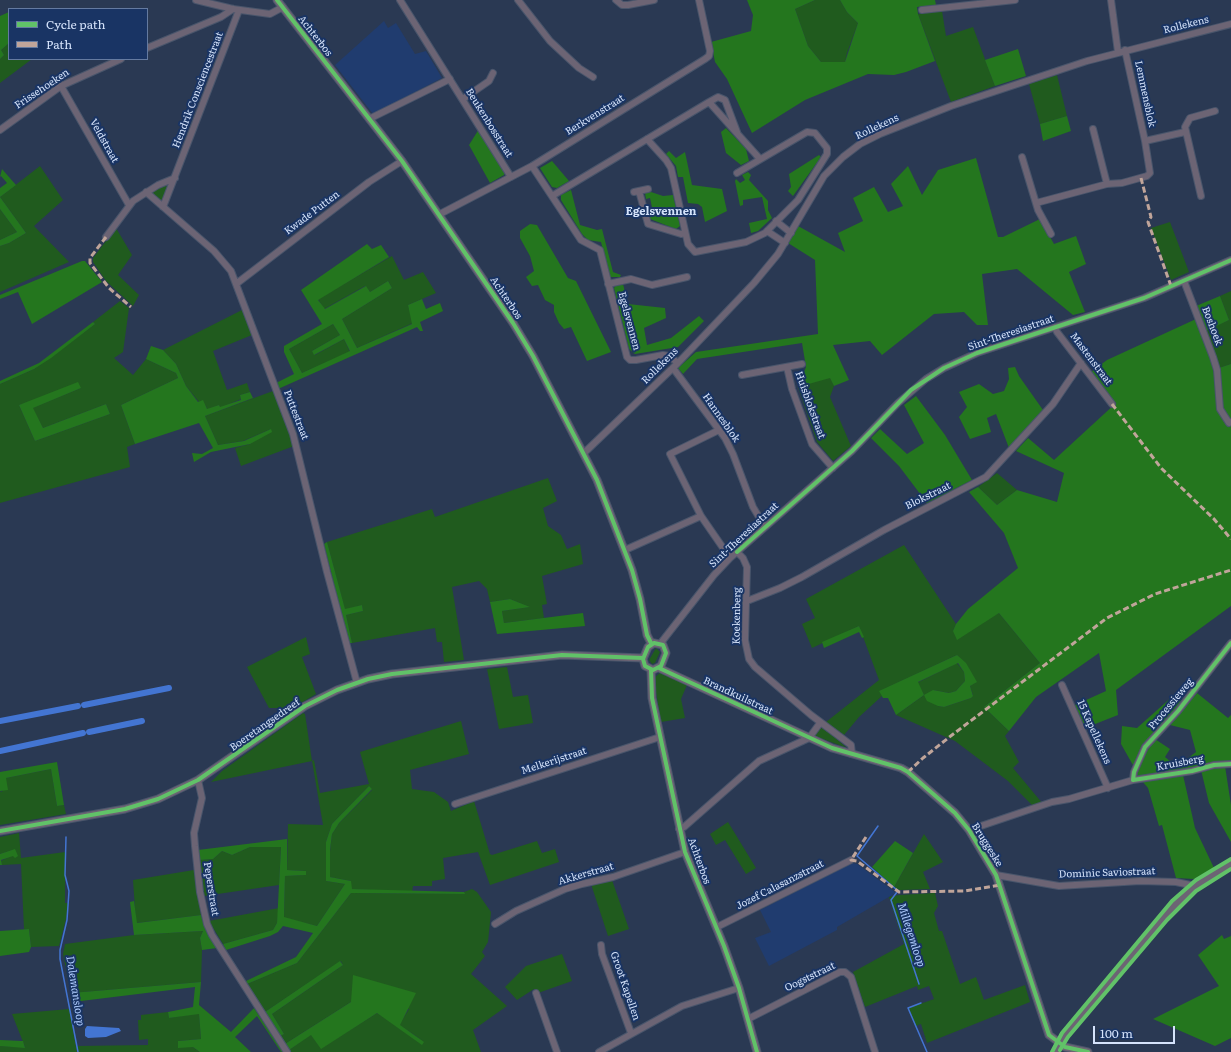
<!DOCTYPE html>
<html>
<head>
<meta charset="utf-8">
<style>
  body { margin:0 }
  #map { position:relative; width:1231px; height:1052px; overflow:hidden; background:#2a3953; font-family:Literata,serif }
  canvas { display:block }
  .legend { position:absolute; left:8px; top:8px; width:140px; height:52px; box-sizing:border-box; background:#193464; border:1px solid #647aa0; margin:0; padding:5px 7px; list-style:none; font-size:12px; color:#d5e3fb }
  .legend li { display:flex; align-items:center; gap:8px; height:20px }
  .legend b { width:20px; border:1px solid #647aa0 }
  .scale { position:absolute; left:1093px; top:1026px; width:82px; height:18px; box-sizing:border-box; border:2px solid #d5e3fb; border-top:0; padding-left:5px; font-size:12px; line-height:14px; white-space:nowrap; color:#d5e3fb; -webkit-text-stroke:3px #193464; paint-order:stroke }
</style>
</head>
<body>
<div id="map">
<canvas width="1231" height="1052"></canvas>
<ul class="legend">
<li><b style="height:5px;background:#61c268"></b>Cycle path</li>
<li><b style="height:5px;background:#c0a59a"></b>Path</li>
</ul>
<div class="scale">100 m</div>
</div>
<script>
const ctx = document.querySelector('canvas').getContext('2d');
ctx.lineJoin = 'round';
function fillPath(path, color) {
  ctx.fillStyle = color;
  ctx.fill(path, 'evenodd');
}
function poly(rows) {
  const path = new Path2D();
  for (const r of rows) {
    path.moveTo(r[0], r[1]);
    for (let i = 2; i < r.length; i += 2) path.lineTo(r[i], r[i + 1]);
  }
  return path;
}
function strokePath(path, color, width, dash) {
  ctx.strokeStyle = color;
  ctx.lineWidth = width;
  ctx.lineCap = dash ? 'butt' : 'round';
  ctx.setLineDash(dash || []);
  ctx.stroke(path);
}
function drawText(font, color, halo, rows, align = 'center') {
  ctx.font = font + ' Literata,serif';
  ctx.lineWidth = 4;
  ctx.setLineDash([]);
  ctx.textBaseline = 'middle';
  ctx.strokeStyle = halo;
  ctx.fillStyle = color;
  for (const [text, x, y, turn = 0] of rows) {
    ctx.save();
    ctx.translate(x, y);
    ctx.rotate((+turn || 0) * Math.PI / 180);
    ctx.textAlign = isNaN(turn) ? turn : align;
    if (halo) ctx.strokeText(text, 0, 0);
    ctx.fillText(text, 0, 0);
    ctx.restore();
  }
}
const built = poly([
  [384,21,388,28,396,23,415,54,426,51,442,78,373,114,335,65],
  [852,863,857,864,895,892,894,894,837,927,837,930,769,966,755,938,771,932,760,910]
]);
const green = poly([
  [815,0,840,0,847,12,858,23,847,53,845,62,821,62,808,46,795,9],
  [942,11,946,36,973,27,995,86,951,102,918,14],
  [9,43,9,59,32,59,0,83,0,59,4,55,1,50],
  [1057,75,1067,116,1040,124,1029,84],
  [40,166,63,200,34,226,69,262,0,292,0,246,9,243,26,233,0,197],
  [164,185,168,187,163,200,160,201,151,192],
  [0,209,17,232,0,240],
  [1170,222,1189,272,1171,280,1151,228],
  [116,228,132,255,118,275,139,295,133,306,106,281,93,262,93,258],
  [392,256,404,280,423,272,436,293,408,305,413,323,357,348,342,319,392,288,388,281,370,292,365,286,324,309,318,299],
  [1231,291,1231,364,1219,368,1206,330,1229,320,1220,296],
  [120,301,129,308,123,352,114,358,133,375,146,359,176,373,178,378,121,405,135,444,127,447,130,467,0,503,0,384,34,369,95,324,93,322],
  [81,388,32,408,43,428,106,404,110,414,35,441,19,405],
  [242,310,252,335,213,351,227,390,247,383,250,392,240,395,241,399,220,408,219,405,207,410,206,406,199,402,186,386,176,364,163,350],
  [333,324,340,335,312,351,315,355,344,339,350,352,302,373,289,349],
  [830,377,834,386,830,397,851,446,833,461,817,442,798,387],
  [273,391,294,446,241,466,235,448,250,444,271,429,243,441,218,445,205,416],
  [997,473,1017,490,997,505,978,487],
  [548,478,557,501,543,508,548,526,561,535,567,549,580,544,583,564,542,576,547,604,542,605,544,618,504,623,502,611,529,607,510,599,490,602,487,589,479,581,452,587,464,660,444,662,442,642,437,642,435,628,352,643,346,615,363,611,362,605,345,610,327,542,432,509,435,517],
  [904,545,956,624,953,631,999,613,1040,663,984,707,1009,731,1005,736,1019,762,1013,768,1043,804,1034,807,1008,781,955,741,896,715,924,695,917,683,957,663,964,672,965,681,956,691,949,693,933,690,938,706,944,707,971,698,973,695,970,686,976,682,957,655,880,691,882,696,859,717,844,735,826,722,879,680,859,626,812,648,802,624,815,618,806,599],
  [306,637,310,654,302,657,316,694,293,708,269,708,247,667],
  [656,648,660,652,655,663,652,664,649,660],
  [507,667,513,697,528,695,533,723,499,729,487,669],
  [660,673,687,685,681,699,685,718,661,722,655,686,655,677],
  [303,713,305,714,312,761,314,760,320,793,369,784,360,752,461,721,469,754,410,770,412,789,434,792,448,802,451,811,474,801,490,854,492,855,537,841,542,853,555,849,559,862,490,885,478,852,443,858,445,879,432,881,432,886,413,886,412,892,351,889,351,881,330,877,330,852,332,834,339,823,372,790,369,786,332,824,326,842,326,881,345,884,317,926,284,918,285,876,305,875,306,871,287,870,288,824,323,825,312,761,211,782,222,771],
  [820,727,832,735,847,748,815,736],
  [51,769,57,806,64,805,66,814,0,825,0,791,2,792,6,778],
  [728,822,756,868,746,874,725,840,716,845,710,834],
  [19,833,21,858,65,852,65,903,68,903,66,919,59,946,31,947,29,929,24,929,21,864,2,865,1,861,13,855,13,850,0,854,0,837],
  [924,834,943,862,923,872,930,889,900,890,894,887],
  [281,846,279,885,204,896,200,860,213,859,222,851,232,855,250,847],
  [194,870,201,915,136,923,133,880],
  [612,880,629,929,608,936,591,884],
  [472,889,477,892,491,912,488,942,482,952,485,956,471,974,507,1006,473,1030,481,1052,291,1052,289,1050,311,1034,321,1048,377,1013,424,1041,399,1025,409,1009,351,1002,285,1044,280,1036,284,1034,272,1014,343,965,341,961,265,1012,247,984,297,963,351,893,464,894,464,892],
  [935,893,938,906,934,913,939,931,942,931,960,984,976,977,984,1000,1025,985,1030,1002,927,1043,921,1024,916,1026,909,1008,934,999,929,986,918,990,917,986,865,1007,853,972,904,944,889,897,899,895],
  [279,908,277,923,273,930,223,944,209,921],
  [203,931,200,938,202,950,201,982,71,993,63,954,65,944,134,935],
  [562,954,572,981,538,993,534,989,517,1000,505,987,526,966],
  [69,1009,77,1052,0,1052,0,1046,25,1047,12,1014],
  [168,1012,169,1018,199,1013,201,1039,178,1041,178,1047,193,1047,200,1052,78,1052,77,1046,148,1045,148,1039,139,1040,138,1020,141,1020,141,1015]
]);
const forest = poly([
  [747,0,815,0,795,9,808,46,821,62,845,62,858,23,847,12,840,0,935,0,936,5,917,7,918,14,935,61,906,72,894,75,868,74,805,100,752,133,727,79,715,62,711,42,751,31,753,15],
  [9,12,9,43,1,50,4,55,0,59,0,16],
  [1018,49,1026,76,995,86,985,60],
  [1067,116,1071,131,1043,141,1040,124],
  [726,128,746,149,749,161,741,165,726,153,721,132],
  [479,129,505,171,504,175,490,183,469,145],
  [669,151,676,158,685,152,692,185,722,189,727,211,705,222,702,207,698,204,688,203,683,177,678,177,676,166,666,154],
  [819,155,821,157,793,196,788,191,791,187,789,174],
  [976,158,998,237,1003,237,1040,219,1054,244,1076,236,1086,264,1069,272,1085,312,1073,315,1017,269,982,274,988,325,977,325,964,312,934,314,882,355,870,341,833,345,849,380,834,386,830,378,798,387,806,367,802,343,697,359,683,374,678,368,696,352,818,334,815,260,788,243,798,226,845,252,838,233,863,221,853,198,874,187,888,212,903,206,891,184,908,166,922,195,938,170],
  [552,161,569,181,557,188,552,187,540,168],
  [2,169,16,185,0,197,26,233,9,243,0,246,0,240,17,232,0,209,0,188,7,183,1,176,0,177],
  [748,172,751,175,749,180,768,201,768,210,772,218,758,231,751,233,749,223,767,219,762,197,743,200,743,205,740,206,735,181,736,179,740,183,745,180,742,175],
  [571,190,580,225,597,230,602,229,613,272,621,275,620,277,610,277,601,242,588,240,582,234,561,200,561,195],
  [651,192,663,196,673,195,680,226,676,229,650,219,649,214,653,212,650,198,646,199,645,193],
  [530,224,537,225,568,278,576,281,611,352,587,361,571,327,564,329,559,323,554,312,554,305,545,300,538,285,532,286,526,277,534,271,530,256,520,238,520,231],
  [367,244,372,249,381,245,389,257,318,300,325,309,366,286,370,292,388,281,392,288,342,319,357,348,412,324,408,305,422,299,426,309,440,303,443,311,420,322,423,331,420,331,417,327,278,389,276,383,294,374,284,352,284,346,322,324,301,290],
  [333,324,340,335,312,351,314,355,344,339,350,351,302,373,289,349],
  [82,261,85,261,102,282,32,324,18,292,0,299,0,295],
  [623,284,628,304,665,308,666,318,644,328,647,345,671,338,699,316,704,321,678,347,635,354,629,349,614,288,616,285],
  [1220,296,1229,320,1206,331,1219,368,1231,364,1231,606,1116,690,1118,715,1085,728,1075,705,1106,691,1099,653,1036,697,1009,731,984,707,1040,663,999,613,957,640,953,631,956,624,968,609,1018,568,1004,533,969,492,978,487,997,505,1017,490,1057,502,1064,473,1016,451,1028,438,1054,460,1116,403,1091,372,1107,360,1196,319,1196,306],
  [93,322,95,324,51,358,34,369,0,384,0,381,39,363],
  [151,346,163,350,176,364,186,386,198,402,203,400,207,409,219,405,220,407,241,400,240,395,250,392,253,398,205,416,218,445,244,441,271,429,272,432,250,444,211,452,194,462,192,453,202,454,213,448,199,423,135,444,121,405,178,378,176,373,146,359],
  [1015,367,1019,376,1043,410,1009,448,996,414,987,418,991,432,970,439,959,417,967,407,959,392,979,384,993,394,1004,391,1009,379,1008,368],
  [78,382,81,388,33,408,43,428,106,404,110,414,35,441,19,405],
  [916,396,945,435,972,480,927,503,899,466,871,438,880,429,907,454,924,443,904,405],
  [327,542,345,609,362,605,363,611,346,615,352,643,349,643,324,544],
  [510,599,530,607,502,611,504,623,583,613,585,626,497,634,490,602],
  [859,626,864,637,862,638,859,632,824,648,822,642],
  [957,655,966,663,977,682,970,686,973,696,971,698,944,707,938,706,927,701,924,695,896,715,888,698,883,698,879,691],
  [958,663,964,672,965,681,956,691,949,693,933,690,924,695,918,682],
  [1197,693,1228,718,1231,715,1231,762,1213,763,1183,770,1137,777,1136,773,1142,758,1155,739,1170,749,1165,757,1170,761,1188,758,1196,752,1190,730,1170,725],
  [1174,695,1181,703,1144,744,1134,767,1121,744,1122,726,1137,728],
  [57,762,64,805,57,806,51,769,6,778,8,790,0,791,0,772],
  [1225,766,1231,805,1231,842,1209,803,1201,770],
  [1183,775,1195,828,1214,868,1194,879,1176,878,1162,825,1159,826,1148,788,1142,781],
  [369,786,372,789,339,823,332,834,330,850,330,877,351,881,352,889,464,892,465,894,351,893,297,963,247,984,246,981,296,957,313,933,283,926,278,932,270,936,226,950,223,944,273,930,277,923,281,847,250,847,232,855,222,851,213,859,200,860,198,850,287,839,287,870,306,871,306,875,285,876,284,917,317,926,345,884,326,881,326,842,332,824],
  [895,841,913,853,894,887,872,867],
  [15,849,18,856,15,858,13,856,1,860,2,865,0,865,0,854],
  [134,901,137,923,201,915,207,933,217,948,202,950,200,938,203,931,134,935,130,902],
  [29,929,31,947,29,952,0,956,0,931],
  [1222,935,1224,939,1231,936,1231,1038,1215,1046,1153,1019,1219,986,1198,955],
  [340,961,343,965,272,1014,284,1034,280,1036,265,1012],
  [353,975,416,993,400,1025,424,1042,422,1045,377,1013,321,1049,311,1035,289,1050,285,1044,351,1002],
  [201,982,199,1005,231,1032,254,1008,283,1052,281,1052,257,1016,235,1037,251,1052,200,1052,193,1047,178,1048,178,1041,201,1039,199,1014,169,1018,168,1012,193,1007,195,987,73,1002,71,993],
  [0,1040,23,1041,25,1048,0,1046]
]);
const water = poly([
  [87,1026,119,1028,121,1031,106,1037,88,1038,85,1036,85,1029]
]);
const stream = poly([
  [878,826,857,856,897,890],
  [66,837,65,875,69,891,67,920,60,950,60,959,78,1052],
  [897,892,891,900,919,984],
  [921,1003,908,1008,927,1052]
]);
const canal = poly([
  [84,705,169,688],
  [0,721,78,706],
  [89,732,142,721],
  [0,751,83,733]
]);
const minor = poly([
  [196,0,233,9,270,14,283,7],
  [400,0,511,177],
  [518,0,550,41,579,68,593,77],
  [616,0,622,5,628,5,654,0],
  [1111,0,1118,52],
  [922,10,1015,0],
  [147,48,221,17,233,9],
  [61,86,129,205],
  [463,99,489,81,493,73],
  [709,102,718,97,725,100,737,132],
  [369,119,450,79],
  [1093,129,1107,184],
  [0,130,61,86,121,59],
  [647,139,666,160,671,168,688,244,695,252,746,242,765,233,798,200,827,154,827,148,815,133,807,132,737,173],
  [1145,141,1185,132],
  [1022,157,1038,210,1051,234],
  [532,166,581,240,600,250,627,357,630,360,636,360,663,355,669,356,678,363],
  [639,191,648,224,681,234,685,233],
  [146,192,214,251,231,271,293,434,327,572,357,683],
  [634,192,648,189],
  [552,196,709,102,760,159],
  [1201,196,1185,127,1190,118,1215,111],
  [1036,203,1107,184,1122,183,1147,176,1150,173,1145,141,1125,50],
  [163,207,239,10],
  [440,214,532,166,705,59,709,56,710,51,699,0],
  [776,221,791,233],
  [767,231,785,243],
  [106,237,133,201,158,185,175,178],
  [1184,281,1213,357,1217,370,1220,409,1229,423,1231,422],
  [236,284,369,182,402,161],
  [608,284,631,279,652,285,687,277],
  [1055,327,1057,332,1112,404],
  [787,367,792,389,812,444,833,468],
  [673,368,725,438,733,454,753,507,765,527],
  [742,375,802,364],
  [719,430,670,454,701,516,730,558],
  [584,453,678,363,754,283,778,254,824,176,843,157,860,144,880,134,951,106,1087,61,1231,24],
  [625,550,701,516],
  [737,552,743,558,747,567,745,640,749,659,755,667,811,715,851,745,852,754],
  [747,601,780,588,802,577,884,530,986,477,1053,404,1081,363],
  [660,644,714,575,730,558,852,451,898,403,926,379,944,368,977,353,1144,298,1231,260],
  [1062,685,1108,788],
  [198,780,202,798,194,833,195,846,200,892,207,924,212,935,287,1052],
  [1133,780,1134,772,1145,747,1178,711,1231,643],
  [455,804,660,737],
  [679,829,684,827,759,761,809,738,820,723],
  [969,830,1052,802,1069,799,1133,780,1192,771,1214,765,1231,764],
  [996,875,1059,886,1140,881,1176,882,1195,886],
  [495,924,516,911,565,889,582,884,613,877,685,852],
  [717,927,851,860],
  [601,945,602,954,631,1033],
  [536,993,557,1052],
  [748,1019,840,972,845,972,851,977,875,1052],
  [599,1052,682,1006,739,988]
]);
const tertiary = poly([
  [277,0,402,161,513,323,533,356,597,480,632,570,640,599,647,635,651,643],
  [654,643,663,645,666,653,661,666,653,670,645,666,643,659,648,647,654,643],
  [659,668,832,748,901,768,908,772,955,813,969,830,996,875,1049,1035,1065,1047,1088,1052],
  [651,670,652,698,685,852,724,946,739,988,757,1052],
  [0,831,125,809,158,799,198,780,305,706,337,690,368,679,392,674,562,655,643,658],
  [1055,1052,1065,1034,1170,909,1200,883,1231,864]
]);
const quiet = poly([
  [1141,178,1151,217,1148,222,1171,286],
  [106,237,90,258,90,263,109,288,131,307],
  [1112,404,1161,468,1214,519,1231,539],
  [908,772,923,758,952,735,1107,618,1155,594,1231,570],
  [866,837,851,860,857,861,899,892,965,891,1000,885]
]);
const cycleway = poly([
  [277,0,402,161,513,323,533,356,597,480,632,570,640,599,647,635,651,643],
  [737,552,852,451,911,390,944,368,977,353,1144,298,1231,260],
  [654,643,663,645,666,653,661,666,653,670,645,666,643,659,648,647,654,643],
  [1231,643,1178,711,1145,747,1134,772,1133,780,1192,771,1214,765,1231,764],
  [659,668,832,748,901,768,908,772,955,813,969,830,996,875,1049,1035,1065,1047,1088,1052],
  [651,670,652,698,685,852,724,946,739,988,757,1052],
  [0,831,125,809,158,799,198,780,305,706,337,690,368,679,392,674,562,655,643,658],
  [1060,1050,1068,1037,1167,920,1196,891,1231,869],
  [1052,1052,1062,1033,1172,901,1196,880,1231,859]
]);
const streetNames = [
  ["Rollekens",1186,25,-14],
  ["Achterbos",315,36,52],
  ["Frissehoeken",42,89,-34],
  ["Hendrik Consciencestraat",198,90,-69],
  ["Lemmensblok",1145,94,78],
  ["Berkvenstraat",595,115,-32],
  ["Beukenbosstraat",489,123,58],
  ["Rollekens",877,127,-25],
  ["Veldstraat",104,141,61],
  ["Kwade Putten",312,213,-37],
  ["Achterbos",506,298,56],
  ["Egelsvennen",629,321,75],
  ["Boshoek",1212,326,69],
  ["Sint-Theresiastraat",1011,333,-19],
  ["Mastenstraat",1091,359,53],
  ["Rollekens",660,366,-45],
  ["Huisblokstraat",810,405,70],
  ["Puttestraat",296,415,69],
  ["Hannesblok",721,418,55],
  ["Blokstraat",928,496,-26],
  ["Sint-Theresiastraat",744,535,-43],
  ["Koekenberg",737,616,-89],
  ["Brandkuilstraat",738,696,25],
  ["Processieweg",1171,704,-50],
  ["Boeretangsedreef",265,725,-35],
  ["15 Kapellekens",1094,732,66],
  ["Melkerijstraat",554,761,-18],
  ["Kruisberg",1180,763,-11],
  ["Bruggeske",987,845,58],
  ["Achterbos",699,861,70],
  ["Dominic Saviostraat",1107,873,-2],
  ["Akkerstraat",586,874,-16],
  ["Jozef Calasanzstraat",780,885,-27],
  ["Peperstraat",211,889,81],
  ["Oogststraat",810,977,-26],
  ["Groot Kapellen",625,986,71]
];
const neighbourhoodNames = [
  ["Egelsvennen",661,212]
];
const waterNames = [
  ["Millegemloop",911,935,72],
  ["Dalemansloop",75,991,81]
];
fillPath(built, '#203c6f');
fillPath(green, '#205b1e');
fillPath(forest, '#24761e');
fillPath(water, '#4375d2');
strokePath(stream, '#4375d2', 1.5);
strokePath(canal, '#4375d2', 6);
strokePath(minor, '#49556b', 8);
strokePath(tertiary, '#49556b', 9);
strokePath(minor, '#6c6474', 6);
strokePath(tertiary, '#6c6474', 7);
strokePath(quiet, '#c0a59a', 3, [6, 3]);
strokePath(cycleway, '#61c268', 4);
drawText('10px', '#d5e3fb', '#193464', streetNames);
drawText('bold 11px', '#d4e3fb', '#193464', neighbourhoodNames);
drawText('italic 11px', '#aecbfd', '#193464', waterNames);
</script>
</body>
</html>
